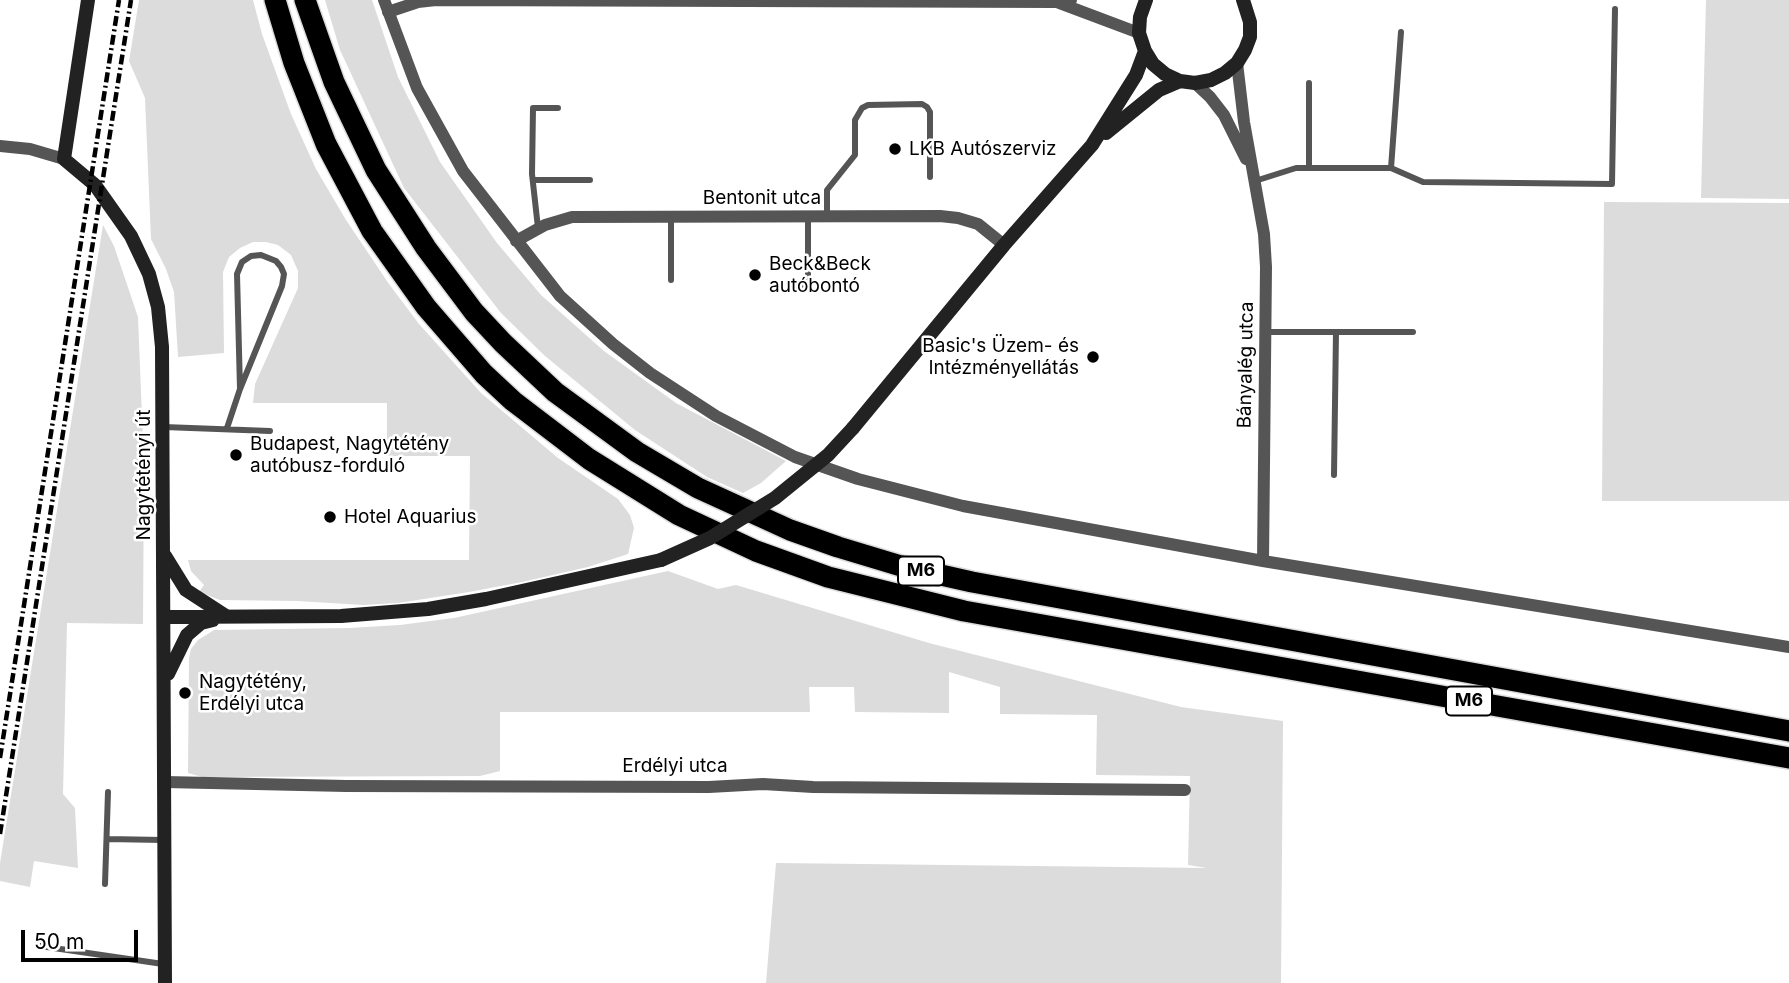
<!DOCTYPE html>
<html>
<head>
<meta charset="utf-8">
<style>
  body { margin:0 }
  #map { position:relative; width:1789px; height:983px; overflow:hidden; background:#fff; font-family:Inter,sans-serif }
  canvas { display:block }
  .scale { position:absolute; left:21px; top:930px; width:117px; height:32px; box-sizing:border-box; border:4px solid #000; border-top:0; padding-left:9px; font-size:21px; line-height:24px; white-space:nowrap; color:#000; -webkit-text-stroke:5px #fff; paint-order:stroke }
</style>
</head>
<body>
<div id="map">
<canvas width="1789" height="983"></canvas>
<div class="scale">50 m</div>
</div>
<script>
const ctx = document.querySelector('canvas').getContext('2d');
ctx.lineJoin = 'round';
function fillPath(path, color) {
  ctx.fillStyle = color;
  ctx.fill(path, 'evenodd');
}
function poly(rows) {
  const path = new Path2D();
  for (const r of rows) {
    path.moveTo(r[0], r[1]);
    for (let i = 2; i < r.length; i += 2) path.lineTo(r[i], r[i + 1]);
  }
  return path;
}
function strokePath(path, color, width, dash) {
  ctx.strokeStyle = color;
  ctx.lineWidth = width;
  ctx.lineCap = dash ? 'butt' : 'round';
  ctx.setLineDash(dash || []);
  ctx.stroke(path);
}
function drawText(font, color, halo, rows, align = 'center') {
  ctx.font = font + ' Inter,sans-serif';
  ctx.lineWidth = 5;
  ctx.setLineDash([]);
  ctx.textBaseline = 'middle';
  ctx.strokeStyle = halo;
  ctx.fillStyle = color;
  for (const [text, x, y, turn = 0] of rows) {
    ctx.save();
    ctx.translate(x, y);
    ctx.rotate((+turn || 0) * Math.PI / 180);
    ctx.textAlign = isNaN(turn) ? turn : align;
    if (halo) ctx.strokeText(text, 0, 0);
    ctx.fillText(text, 0, 0);
    ctx.restore();
  }
}
const green = poly([
  [139,0,253,0,262,34,291,114,316,169,346,220,389,284,419,324,481,393,558,458,618,499,630,515,634,528,628,554,588,567,522,582,469,592,398,603,363,605,297,601,220,600,199,592,204,585,191,571,188,560,469,560,470,456,387,456,387,403,253,403,255,384,298,288,298,271,291,255,278,245,266,242,253,242,240,248,229,257,223,272,224,353,178,357,174,292,166,269,151,239,145,98,129,61],
  [325,0,372,0,398,77,440,162,497,243,541,295,604,351,676,403,786,461,761,483,743,493,707,477,635,430,545,356,501,313,404,188,340,50],
  [1706,0,1789,0,1789,199,1701,198],
  [1604,202,1789,203,1789,501,1602,501],
  [103,225,114,246,138,317,144,467,143,624,67,623,63,794,75,808,78,868,34,861,30,887,0,881,0,863],
  [668,571,718,589,736,585,929,643,1181,707,1283,721,1281,983,766,983,776,863,1207,868,1188,865,1190,776,1096,775,1097,715,1000,714,1000,687,949,672,949,713,855,712,854,687,809,687,810,712,500,712,500,771,480,776,202,777,188,773,189,658,191,649,198,640,214,630,349,628,400,625,454,618]
]);
const lane = poly([
  [1309,83,1309,168],
  [1391,168,1401,32],
  [534,180,590,180],
  [1255,181,1296,168,1391,168,1423,182,1612,184,1615,9],
  [827,217,827,190,855,155,855,120,862,108,868,105,922,104,927,107,930,112,930,177],
  [538,228,532,174,533,108,558,108],
  [671,280,671,217],
  [803,290,808,275,808,218],
  [1265,332,1336,332,1334,475],
  [1336,332,1413,332],
  [164,427,270,431],
  [227,428,240,389,282,286,284,274,281,267,276,261,261,255,251,256,242,262,237,274,240,389],
  [107,839,163,840],
  [105,884,108,792],
  [40,946,163,964]
]);
const street = poly([
  [384,0,417,88,463,171,560,296,613,344,650,373,716,416,795,457,858,479,963,506,1263,561,1789,647],
  [1059,3,1139,33],
  [388,12,418,2,436,0,1055,2,1071,0],
  [1237,63,1244,122,1264,234,1266,267,1263,561],
  [1195,83,1210,97,1224,115,1246,159],
  [0,146,30,149,64,159],
  [516,241,545,225,572,217,940,216,958,218,978,224,1004,245],
  [165,782,346,786,709,787,763,784,813,787,1185,790]
]);
const secondary = poly([
  [88,0,64,159,95,185,131,236,149,274,158,307,162,347,165,983],
  [1146,0,1140,17,1139,33,1145,51,1153,64,1165,74,1180,81,1195,83,1211,80,1225,73,1237,63,1245,50,1250,37,1250,22,1243,0],
  [1106,133,1159,90,1180,81],
  [853,428,1004,245,1092,145,1136,75,1145,51],
  [165,556,186,590,226,616],
  [164,617,341,616,428,609,486,599,661,560],
  [168,674,187,635,201,623,213,620]
]);
const highway = poly([
  [275,0,294,63,326,144,372,231,426,307,484,374,513,401,589,459,679,515,756,551,828,577,964,611,1789,758],
  [305,0,334,82,376,170,426,248,474,312,503,343,555,392,637,452,698,488,790,530,838,547,901,566,972,582,1789,731]
]);
const rail = poly([
  [0,758,119,0],
  [0,834,131,0]
]);
const secondaryBridge = poly([
  [661,560,710,538,775,498,828,455,853,428]
]);
const markers = [
  [895,149,7,"#000"],
  [755,275,7,"#000"],
  [1093,357,7,"#000"],
  [236,455,7,"#000"],
  [330,517,7,"#000"],
  [185,693,7,"#000"]
];
const shields = [
  [921,571,46],
  [1469,701,46]
];
const shieldNames = [
  ["M6",921,571],
  ["M6",1469,701]
];
const poiNames = [
  ["LKB Autószerviz",909,149],
  ["Beck&Beck",769,264],
  ["autóbontó",769,286],
  ["Basic's Üzem- és",1079,346,"right"],
  ["Intézményellátás",1079,368,"right"],
  ["Budapest, Nagytétény",250,444],
  ["autóbusz-forduló",250,466],
  ["Hotel Aquarius",344,517],
  ["Nagytétény,",199,682],
  ["Erdélyi utca",199,704]
];
const streetNames = [
  ["Bentonit utca",762,198],
  ["Bányalég utca",1246,365,-89],
  ["Nagytétényi út",144,475,-90],
  ["Erdélyi utca",675,766]
];
fillPath(green, '#dcdcdc');
strokePath(highway, '#dbdbdb', 24);
strokePath(lane, '#555', 6);
strokePath(street, '#555', 12);
strokePath(secondary, '#222', 14);
strokePath(highway, '#000', 21);
strokePath(rail, '#000', 4.5, [10, 3.5, 2, 3.5]);
strokePath(secondaryBridge, '#222', 14);
for (const [x, y, r, color] of markers) {
  const dot = new Path2D();
  dot.arc(x, y, r, 0, 2 * Math.PI);
  ctx.fillStyle = color;
  ctx.fill(dot);
  strokePath(dot, '#fff', 2.5);
}
for (const [x, y, w] of shields) {
  const box = new Path2D();
  box.roundRect(x - w / 2, y - 14.5, w, 29, 5);
  ctx.fillStyle = '#fff';
  ctx.fill(box);
  strokePath(box, '#000', 2);
}
drawText('bold 18px', '#000', null, shieldNames);
drawText('19px', '#000', '#fff', poiNames, 'left');
drawText('19px', '#000', '#fff', streetNames);
</script>
</body>
</html>
